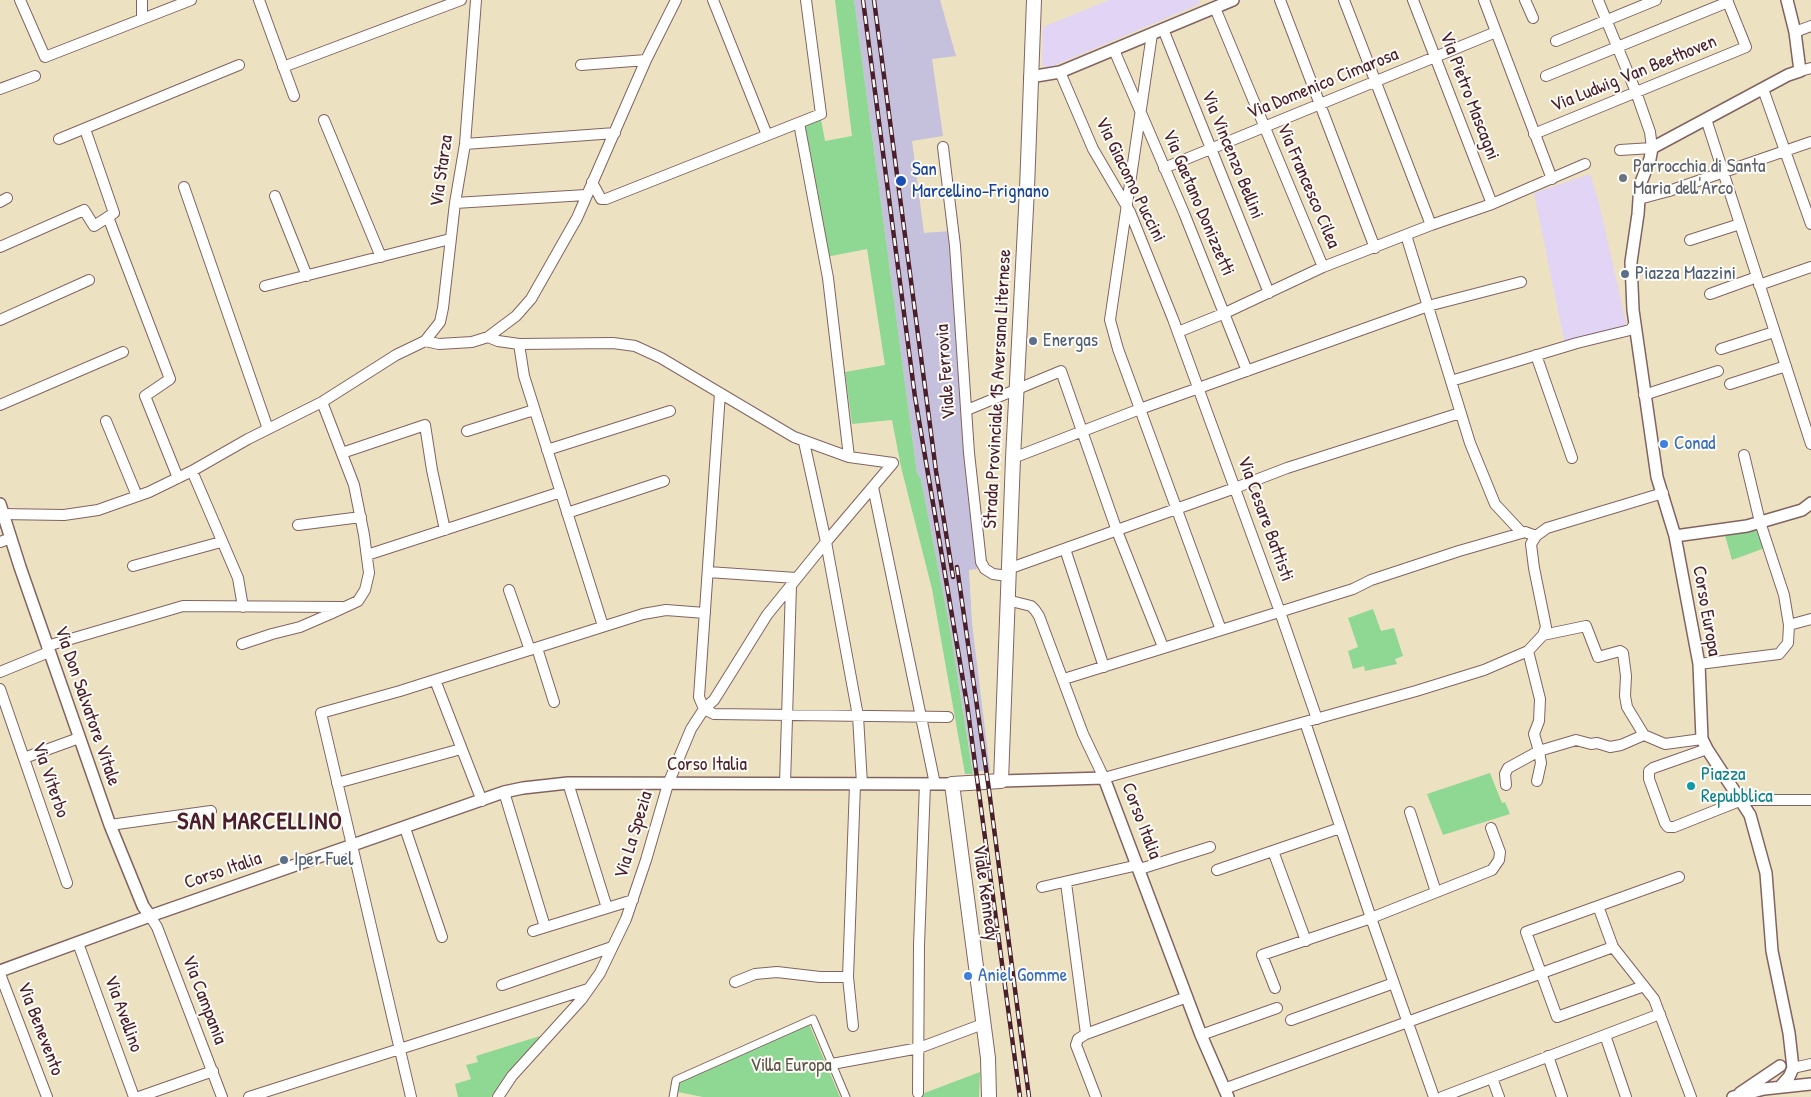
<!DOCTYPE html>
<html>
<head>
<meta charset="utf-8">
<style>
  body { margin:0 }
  canvas { display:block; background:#ece2c2 }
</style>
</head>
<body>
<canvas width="1811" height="1097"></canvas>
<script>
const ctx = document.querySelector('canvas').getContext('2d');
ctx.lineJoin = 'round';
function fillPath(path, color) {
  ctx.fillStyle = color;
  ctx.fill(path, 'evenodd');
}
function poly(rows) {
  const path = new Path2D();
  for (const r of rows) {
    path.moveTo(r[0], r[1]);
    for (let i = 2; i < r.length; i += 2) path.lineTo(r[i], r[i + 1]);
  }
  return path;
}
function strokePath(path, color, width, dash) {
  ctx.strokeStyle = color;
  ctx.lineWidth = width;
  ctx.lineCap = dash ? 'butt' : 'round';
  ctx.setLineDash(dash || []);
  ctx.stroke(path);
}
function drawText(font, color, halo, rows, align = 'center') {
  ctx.font = font + ' "Patrick Hand",sans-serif';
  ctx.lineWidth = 4;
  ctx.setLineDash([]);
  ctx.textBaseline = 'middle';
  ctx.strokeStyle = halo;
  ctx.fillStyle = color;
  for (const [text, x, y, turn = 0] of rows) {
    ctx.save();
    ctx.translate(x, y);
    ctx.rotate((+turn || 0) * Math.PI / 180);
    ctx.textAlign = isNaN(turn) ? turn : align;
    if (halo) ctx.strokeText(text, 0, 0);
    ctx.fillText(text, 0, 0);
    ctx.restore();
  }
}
const built = poly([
  [1109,0,1198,0,1200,4,1060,63,1050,67,1046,67,1042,65,1043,27],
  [1590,174,1599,203,1627,327,1565,345,1534,193]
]);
const industrial = poly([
  [854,0,940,0,956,56,932,59,943,136,912,141,924,233,950,231,977,569,969,570,972,623,990,771,973,771,950,629,921,479,917,473]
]);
const green = poly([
  [835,0,854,0,917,473,921,479,950,629,973,774,965,774,932,589,901,467,892,420,852,424,845,372,885,365,867,249,826,257,802,127,821,119,825,141,852,136],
  [1758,528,1765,548,1732,560,1724,532],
  [1373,609,1381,631,1394,628,1403,656,1395,659,1397,664,1365,671,1364,666,1353,669,1348,651,1358,647,1348,618],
  [1490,773,1502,803,1505,802,1510,814,1443,835,1427,794],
  [809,1024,840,1097,703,1097,678,1092,680,1081],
  [540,1036,491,1097,458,1097,455,1084,471,1079,466,1065,478,1062,476,1056],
  [980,1072,979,1097,914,1097,927,1092]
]);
const pedestrian = poly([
  [673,1097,676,1080,813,1019,846,1097]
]);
const minor = poly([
  [20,0,45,57,191,0],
  [259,0,294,96],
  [713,0,767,135],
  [1280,0,1375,248],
  [1344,0,1431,225],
  [1413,0,1492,204],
  [1484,0,1552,179],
  [1525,0,1533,18],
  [1598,0,1636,92,1650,132,1652,148,1620,150],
  [1215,8,1323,267],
  [142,19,142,0],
  [1163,29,1269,293],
  [1795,32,1811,26],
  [1152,34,1110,320,1118,349,1221,630],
  [1556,41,1656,0],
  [1114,50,1184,213,1247,371],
  [581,65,646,60],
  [283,67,461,0],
  [1800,71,1811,68],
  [1060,72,1093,149,1130,212,1173,319,1280,612,1317,719],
  [1546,76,1728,2],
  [0,89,35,76],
  [1763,89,1811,224],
  [1706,119,1811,444],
  [324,120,381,257],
  [799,123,828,278,849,457],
  [1534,134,1746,47,1727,0],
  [59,139,239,65],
  [465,144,615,133],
  [943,147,955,246,969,453,981,562,985,569,993,574,1008,576],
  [1164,168,1496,32],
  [592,182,601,199,606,199,821,114,806,0],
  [184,187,268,429],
  [275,196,307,276],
  [1639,199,1669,191,1811,142],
  [0,202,7,198],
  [455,203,586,195],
  [108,217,170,379,145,396,178,478],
  [1406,235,1470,443,1495,504,1522,533],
  [1690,240,1740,224],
  [0,247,84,210,94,226,114,213,85,129],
  [1759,285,1811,267],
  [265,286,450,239],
  [1710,294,1757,277],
  [0,320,89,280],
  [1178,332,1225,313,1323,267,1431,225,1492,204,1585,164],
  [488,337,498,341,519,344,613,343,635,346,661,358,794,437,849,457,893,463],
  [425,341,440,322,443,308,455,203,465,144,476,0],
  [519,344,524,376,603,626],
  [1721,349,1774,332],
  [1536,355,1572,458],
  [1451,381,1577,343,1630,330,1635,324],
  [1730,384,1786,366],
  [720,393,699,697,704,709,714,714,948,717],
  [1644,395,1718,371],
  [0,405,123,352],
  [967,410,1061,371,1117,531,1163,647],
  [106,421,137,496],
  [467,431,534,410],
  [804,442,826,542,858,716,862,784],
  [547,450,670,411],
  [342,453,425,425,432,470,445,530],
  [1013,458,1140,409,1428,306,1521,282],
  [192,471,238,578,243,607],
  [873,487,935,784],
  [567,513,664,481],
  [0,514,64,515,98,510,149,492,192,471,248,439,322,402,396,355,425,341,439,344,472,342,488,337,516,316,531,299,577,218,646,60,676,0],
  [298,525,361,517],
  [0,542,11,538],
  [1065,549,1104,667],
  [367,555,561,492],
  [133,566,221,542],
  [1008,569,1235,488,1287,468,1460,413],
  [708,572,796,578],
  [509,590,530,650],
  [1007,600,1031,606,1035,610,1039,616,1083,734,1104,778,1416,691,1484,670,1528,651,1543,635,1546,627,1534,568,1531,544,1536,536,1547,528,1663,493],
  [1789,625,1811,619],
  [1543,635,1586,626,1598,657,1620,651,1623,653,1626,676,1625,696,1627,707,1644,735,1665,744,1702,739],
  [242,644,272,634,300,627,330,614,358,601,365,590,369,573,364,535,354,485,322,402],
  [47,646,183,606,342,607],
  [537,648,554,702],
  [1528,651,1540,699,1539,721,1534,734,1539,751,1541,763,1537,781],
  [1699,664,1779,654,1788,643,1789,625,1784,595,1760,522,1744,455],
  [0,672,49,652],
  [1064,679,1353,589,1371,580,1459,551,1525,532,1536,536],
  [435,680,482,801],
  [0,689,67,883],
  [1305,722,1371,918,1434,1097],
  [1707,749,1653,768,1649,771,1649,779,1665,823,1668,827,1674,827,1742,800,1811,800],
  [24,758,79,738],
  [337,783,461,749],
  [568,783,607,908],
  [785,784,791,585],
  [1506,785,1505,774,1508,768,1539,751,1576,740,1591,744,1597,743,1610,747,1621,745,1644,735],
  [504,792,545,927],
  [1410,812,1436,892],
  [110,825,211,811],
  [405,828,442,937],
  [1273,851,1306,941],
  [1140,869,1210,847],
  [1217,870,1340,828],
  [1066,883,1086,1034],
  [1042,887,1138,865],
  [1598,906,1613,947,1654,999,1691,1097],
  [150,916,157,927,222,1097],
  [533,931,633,900],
  [78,943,134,1097],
  [0,974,47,1097],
  [735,982,755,974,777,972,820,977,848,977],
  [502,985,612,947],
  [1644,986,1557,1017,1526,932,1679,877],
  [1275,988,1262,955,1371,918,1492,870,1499,860,1500,852,1491,828],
  [1291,1020,1394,983],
  [853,1026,848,977,855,785],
  [1201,1035,1277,1008],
  [1605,1035,1626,1097],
  [1548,1056,1562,1097],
  [832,1064,919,1048,983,1024],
  [1793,1068,1811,1064],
  [1492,1078,1499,1097],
  [1224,1089,1613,947],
  [918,1093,919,945,925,784],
  [139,1097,213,1071],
  [249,1097,588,989],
  [411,1097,321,713,400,691,643,614,666,610,705,613],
  [498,1097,512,1076,581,1000,600,973,626,919,646,860,668,784,691,729,704,709,714,700,767,615,826,542,893,463],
  [1096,1097,1076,1045,1078,1039,1086,1034,1187,997],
  [1442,1097,1660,1014]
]);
const tertiary = poly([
  [1030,77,1060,72,1233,0],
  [0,504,20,567,110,825,143,906,150,916],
  [1675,536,1747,526,1802,510,1811,503],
  [1001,781,1104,778,1201,1035,1228,1097],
  [0,971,150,916,504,792,523,788,568,783,952,784],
  [1780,1087,1789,1077,1793,1068,1789,1033,1772,951,1766,873,1750,815,1707,749,1702,739,1699,664,1675,536,1657,477,1633,310,1631,262,1638,214,1640,185,1650,159,1652,148,1788,75,1800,71,1795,32,1787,0],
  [1740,1093,1780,1066],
  [1733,1097,1764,1089,1811,1084]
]);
const secondary = poly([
  [989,1097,988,1058,952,784,1001,781,1013,458,1027,189,1034,0]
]);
const rail = poly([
  [863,0,915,397,967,704,1020,1097],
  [874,0,936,471,953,577],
  [957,567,989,790,1029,1097]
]);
const markers = [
  [1623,178,5,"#6b7280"],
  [901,181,6,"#1a4fb4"],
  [1625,274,5,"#5c6f8a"],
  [1033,341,5,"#5c6f8a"],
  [1664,444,5,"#3f7fe0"],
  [1691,786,5,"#0f9aa8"],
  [284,860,5,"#5c6f8a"],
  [968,976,5,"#3f7fe0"]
];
const streetNames = [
  ["Via Ludwig Van Beethoven",1634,74,-22],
  ["Via Domenico Cimarosa",1323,84,-22],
  ["Via Pietro Mascagni",1469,96,69],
  ["Via Vincenzo Bellini",1232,155,68],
  ["Via Starza",442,171,-82],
  ["Via Giacomo Puccini",1130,180,64],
  ["Via Francesco Cilea",1308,186,67],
  ["Via Gaetano Donizzetti",1198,203,67],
  ["Viale Ferrovia",946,372,-94],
  ["Strada Provinciale 15 Aversana Liternese",998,389,-87],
  ["Via Cesare Battisti",1265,519,70],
  ["Corso Europa",1706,611,80],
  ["Via Don Salvatore Vitale",87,706,71],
  ["Corso Italia",707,765],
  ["Via Viterbo",50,780,71],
  ["Corso Italia",1141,821,69],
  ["Via La Spezia",634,835,-73],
  ["Corso Italia",223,871,-19],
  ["Viale Kennedy",985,893,82],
  ["Via Campania",204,1000,69],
  ["Via Avellino",123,1014,70],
  ["Via Benevento",40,1029,69]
];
const worshipNames = [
  ["Parrocchia di Santa",1633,167],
  ["Maria dell'Arco",1633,189]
];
const transitNames = [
  ["San",912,170],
  ["Marcellino-Frignano",912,192]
];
const serviceNames = [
  ["Piazza Mazzini",1635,274],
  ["Energas",1043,341],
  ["Iper Fuel",294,860]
];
const shopNames = [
  ["Conad",1674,444],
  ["Aniel Gomme",978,976]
];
const cultureNames = [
  ["Piazza",1701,775],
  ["Repubblica",1701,797]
];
const parkNames = [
  ["Villa Europa",791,1066]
];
const districtNames = [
  ["SAN MARCELLINO",260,823]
];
fillPath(built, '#e1d4f4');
fillPath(industrial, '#c5c0db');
fillPath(green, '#8ed894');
strokePath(pedestrian, '#836360', 9);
strokePath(minor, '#836360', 12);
strokePath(tertiary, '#836360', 14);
strokePath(secondary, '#836360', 16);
strokePath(pedestrian, '#fff', 7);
strokePath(minor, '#fff', 10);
strokePath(tertiary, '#fff', 11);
strokePath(secondary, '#fff', 14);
strokePath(rail, '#4a1f2b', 4.5);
strokePath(rail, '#fdfcf7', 2.5, [8]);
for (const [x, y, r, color] of markers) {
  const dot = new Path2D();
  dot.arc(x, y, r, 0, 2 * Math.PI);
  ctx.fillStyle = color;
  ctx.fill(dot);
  strokePath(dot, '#fdfcf7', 2);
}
drawText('19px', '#4a1f2b', '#fdfcf7', streetNames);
drawText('19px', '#5b616d', '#fdfcf7', worshipNames, 'left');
drawText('19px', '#164399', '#fdfcf7', transitNames, 'left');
drawText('19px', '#4e5e75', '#fdfcf7', serviceNames, 'left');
drawText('19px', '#366cbe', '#fdfcf7', shopNames, 'left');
drawText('19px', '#0d838f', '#fdfcf7', cultureNames, 'left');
drawText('19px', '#5e564a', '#fdfcf7', parkNames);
ctx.letterSpacing = '1px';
drawText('bold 24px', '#4a1f2b', '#fdfcf7', districtNames);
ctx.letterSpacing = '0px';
</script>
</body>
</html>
